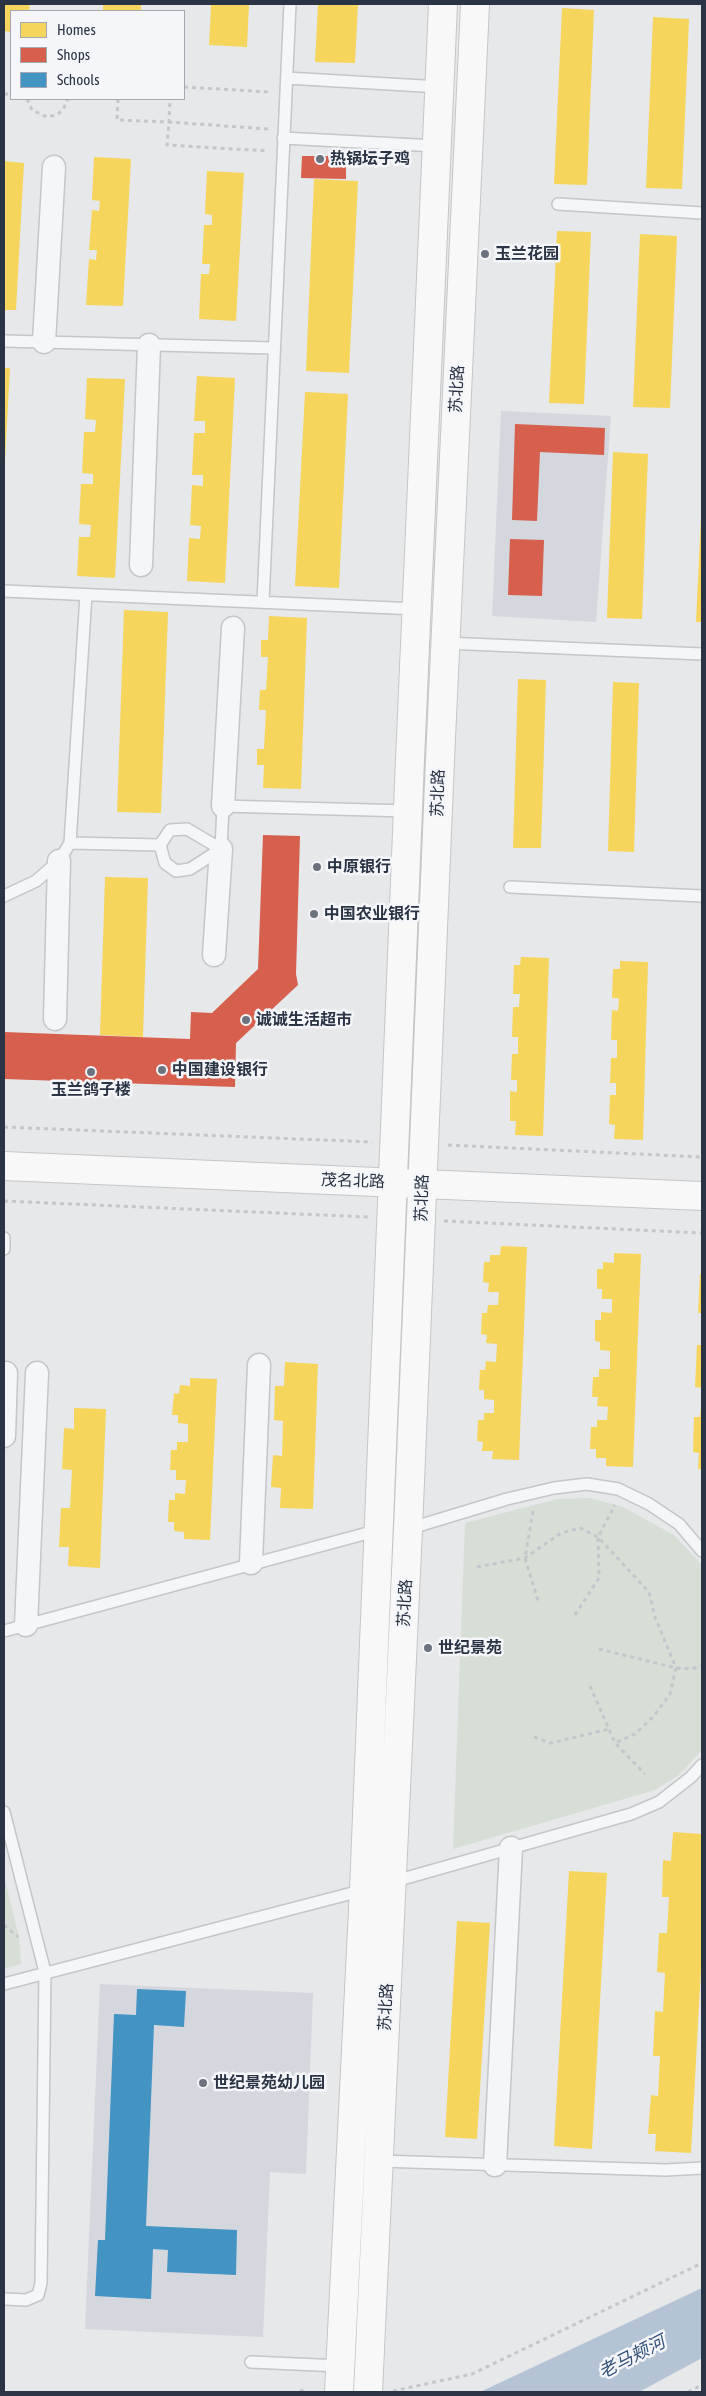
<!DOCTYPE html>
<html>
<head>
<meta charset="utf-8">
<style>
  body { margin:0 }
  #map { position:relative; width:706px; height:2396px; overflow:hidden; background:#e6e8ea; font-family:"Asap Condensed",sans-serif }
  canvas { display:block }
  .frame { position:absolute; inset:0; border:5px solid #2b3445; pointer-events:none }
  .legend { position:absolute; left:10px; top:10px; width:175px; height:90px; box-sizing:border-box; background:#f4f6f9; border:1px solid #a4a8b1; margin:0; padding:6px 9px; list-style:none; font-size:15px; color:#2b3445 }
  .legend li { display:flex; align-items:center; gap:10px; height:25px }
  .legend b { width:25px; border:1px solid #a4a8b1 }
</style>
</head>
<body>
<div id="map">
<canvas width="706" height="2396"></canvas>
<div class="frame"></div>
<ul class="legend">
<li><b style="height:14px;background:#f6d55c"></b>Homes</li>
<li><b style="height:14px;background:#d6604d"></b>Shops</li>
<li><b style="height:14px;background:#4393c3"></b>Schools</li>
</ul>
</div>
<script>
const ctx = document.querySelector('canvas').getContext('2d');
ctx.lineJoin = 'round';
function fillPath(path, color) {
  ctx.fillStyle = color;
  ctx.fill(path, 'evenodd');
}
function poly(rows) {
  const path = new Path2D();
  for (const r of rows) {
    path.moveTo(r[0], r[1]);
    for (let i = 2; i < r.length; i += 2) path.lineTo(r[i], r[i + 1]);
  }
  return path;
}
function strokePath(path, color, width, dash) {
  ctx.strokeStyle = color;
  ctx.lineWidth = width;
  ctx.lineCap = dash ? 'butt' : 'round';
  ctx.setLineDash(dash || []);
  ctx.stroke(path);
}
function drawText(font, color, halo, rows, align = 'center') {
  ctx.font = font + ' "Asap Condensed","Noto Sans SC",sans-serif';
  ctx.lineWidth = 5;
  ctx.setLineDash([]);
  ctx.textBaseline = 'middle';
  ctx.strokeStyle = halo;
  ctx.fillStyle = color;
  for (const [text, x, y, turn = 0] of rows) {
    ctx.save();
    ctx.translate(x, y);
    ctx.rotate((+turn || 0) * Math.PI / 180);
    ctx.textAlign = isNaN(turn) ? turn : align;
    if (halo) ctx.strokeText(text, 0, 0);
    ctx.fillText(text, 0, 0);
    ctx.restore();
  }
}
const built = poly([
  [501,411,611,416,596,622,492,616],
  [100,1984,313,1993,306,2174,270,2172,263,2337,85,2329]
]);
const green = poly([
  [590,1498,623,1507,674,1535,702,1565,702,1750,679,1775,655,1790,453,1849,465,1523,557,1499],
  [4,1876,19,1937,21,1964,4,1969]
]);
const water = poly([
  [702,2288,702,2358,639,2392,480,2392]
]);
const homes = poly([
  [4,4,30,4,29,11,11,11,11,32,4,31],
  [103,4,141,4,141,11,103,11],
  [222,4,249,4,247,47,209,45,211,5,221,5],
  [318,4,358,4,355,63,315,62],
  [562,8,594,10,587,185,554,184],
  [653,17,689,19,682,189,646,188],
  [94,157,131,159,123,306,86,305,89,259,96,260,97,250,89,250,92,210,99,211,100,201,92,200],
  [4,161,24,163,16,310,4,310],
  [207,171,244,173,236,321,199,319,201,274,209,274,210,264,202,264,204,225,212,225,212,215,205,214],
  [314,179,358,181,349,373,306,371],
  [557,231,591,232,584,404,549,403],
  [640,234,677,236,670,408,633,407],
  [4,368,10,368,5,460,4,460],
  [197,376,235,378,225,583,187,581,189,538,200,539,201,526,190,525,192,485,203,486,203,475,192,475,194,433,205,433,205,421,194,421],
  [87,378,125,379,115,578,77,576,79,537,90,537,91,525,79,524,81,484,93,484,93,474,82,473,84,432,95,432,96,420,85,419],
  [305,392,348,394,339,588,295,586],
  [613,452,648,454,642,619,607,618],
  [701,515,702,515,702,622,696,622],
  [124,610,168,612,161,813,117,812],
  [269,616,307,618,301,789,263,788,264,765,257,765,257,749,264,749,266,710,259,710,260,690,266,690,268,657,261,657,261,640,268,640],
  [518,679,546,680,541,848,513,848],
  [613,682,639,683,634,852,608,851],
  [105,877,148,878,143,1037,100,1035],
  [521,957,549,958,543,1136,515,1135,516,1121,510,1121,510,1091,517,1092,517,1080,511,1080,512,1054,518,1054,518,1037,512,1037,513,1007,519,1007,520,994,513,994,514,965,520,965],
  [620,961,648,962,643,1140,614,1139,615,1125,609,1124,610,1095,616,1095,616,1083,610,1083,611,1058,617,1058,617,1040,611,1040,612,1010,618,1011,619,998,612,998,613,969,620,969],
  [501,1246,527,1247,519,1460,492,1459,493,1451,482,1451,483,1442,477,1441,478,1420,484,1420,484,1413,494,1413,494,1400,484,1399,484,1390,479,1390,480,1370,485,1370,486,1361,496,1362,497,1344,486,1343,487,1335,481,1334,482,1313,487,1313,488,1305,498,1305,499,1292,488,1292,489,1283,483,1282,484,1262,490,1262,490,1255,500,1255],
  [614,1253,641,1254,633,1467,606,1466,606,1458,596,1458,596,1449,590,1449,591,1427,597,1427,597,1420,607,1420,608,1407,597,1406,598,1397,592,1397,593,1377,599,1377,599,1369,610,1369,610,1351,600,1350,600,1342,595,1341,595,1320,601,1320,601,1312,612,1313,612,1299,602,1299,602,1289,597,1289,597,1269,603,1269,603,1262,614,1263],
  [700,1274,702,1274,702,1313,698,1313],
  [697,1345,702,1345,702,1388,695,1387],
  [285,1362,318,1364,313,1509,280,1508,281,1488,271,1487,273,1455,282,1456,283,1421,274,1420,275,1386,284,1386],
  [190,1378,217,1379,210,1540,184,1539,184,1532,174,1531,174,1522,168,1522,169,1500,175,1500,175,1493,185,1494,186,1480,176,1480,176,1470,170,1470,171,1450,177,1450,177,1442,188,1442,188,1424,178,1423,178,1415,172,1415,174,1393,179,1394,180,1385,190,1386],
  [701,1407,702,1407,702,1469,698,1469,699,1453,693,1452,694,1417,700,1417],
  [74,1408,106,1409,100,1568,68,1566,69,1547,59,1547,61,1508,70,1508,72,1470,62,1469,64,1428,74,1429],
  [673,1832,702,1834,702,1951,691,2153,655,2151,656,2134,648,2134,651,2095,658,2096,660,2056,653,2056,655,2011,663,2012,665,1973,657,1972,659,1933,667,1933,669,1897,662,1897,663,1860,671,1861],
  [569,1871,607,1873,592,2149,554,2146],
  [457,1921,490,1923,477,2139,445,2137]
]);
const shops = poly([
  [302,156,346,156,346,179,301,178],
  [515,424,605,428,604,455,540,452,537,521,512,520],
  [510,539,544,540,542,596,508,595],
  [263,835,300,836,296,974,298,985,236,1043,235,1087,4,1079,4,1032,190,1039,191,1012,212,1013,258,969]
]);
const schools = poly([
  [137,1989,186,1991,184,2027,154,2025,146,2226,237,2230,236,2275,167,2272,168,2250,153,2249,151,2299,95,2296,98,2240,105,2240,114,2014,136,2015]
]);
const path = poly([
  [184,87,270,92],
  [4,94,11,94],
  [27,99,32,110,47,117,56,115,63,110,68,99],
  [118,99,117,120,169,122,170,99],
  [268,129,169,122,167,145,268,151],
  [4,1127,372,1142],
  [448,1145,702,1157],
  [4,1201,368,1217],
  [444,1221,702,1233],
  [533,1511,525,1558,538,1601],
  [477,1567,525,1558,561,1533,580,1528,598,1537,649,1592,655,1617,676,1668,670,1694,654,1716,635,1734,615,1743],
  [575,1615,599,1578,598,1537,615,1505],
  [599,1649,676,1668,691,1669,702,1666],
  [590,1686,615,1743,645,1774],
  [534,1737,551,1743,609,1729],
  [4,1925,18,1937],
  [393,2391,472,2374,702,2263],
  [300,2392,306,2387],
  [688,2392,702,2385]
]);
const lane = poly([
  [287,78,440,87],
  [283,138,436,146],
  [558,204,702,213],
  [4,341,273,348],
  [4,591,417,609],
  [263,602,290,4],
  [445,643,702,654],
  [70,843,160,845,170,830,187,829,221,849],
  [160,845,165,863,176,871,190,869,221,849],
  [221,849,223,806,408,811],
  [510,887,702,896],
  [4,896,36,881,59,861,70,843,86,595],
  [4,1238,4,1249],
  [408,1529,507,1499,554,1488,587,1484,618,1489,649,1504,679,1524,702,1551],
  [4,1631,379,1530],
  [4,1812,45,1972,41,2283,38,2295,26,2300,4,2299],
  [392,1882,631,1814,659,1802,691,1777,702,1765],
  [4,1984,364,1890],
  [379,2161,666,2170,702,2168],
  [251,2362,340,2366]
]);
const street = poly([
  [44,342,54,167],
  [141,565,149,345],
  [223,806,233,628],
  [214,955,221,849],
  [55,1019,59,861],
  [4,1436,6,1373],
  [251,1563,259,1365],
  [26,1625,37,1373],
  [495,2165,511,1848]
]);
const secondary = poly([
  [4,1166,702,1196],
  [339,2392,364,1890,410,759,443,4],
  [368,2392,408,1529,440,760,475,4]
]);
const markers = [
  [320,159,5,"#6c737f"],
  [485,254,5,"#6c737f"],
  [317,867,5,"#6c737f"],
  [314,914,5,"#6c737f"],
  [246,1020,5,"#6c737f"],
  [162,1070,5,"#6c737f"],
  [91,1072,5,"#6c737f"],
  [428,1648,5,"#6c737f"],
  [203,2083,5,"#6c737f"]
];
const poiNames = [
  ["热锅坛子鸡",330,159],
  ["玉兰花园",495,254],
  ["中原银行",327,867],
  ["中国农业银行",324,914],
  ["诚诚生活超市",256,1020],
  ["中国建设银行",172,1070],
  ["玉兰鸽子楼",91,1090,"center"],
  ["世纪景苑",438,1648],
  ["世纪景苑幼儿园",213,2083]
];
const streetNames = [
  ["苏北路",457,389,-87],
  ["苏北路",438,793,-88],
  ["茂名北路",353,1181,2],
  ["苏北路",422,1198,-88],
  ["苏北路",405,1603,-87],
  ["苏北路",386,2007,-87]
];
const waterNames = [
  ["老马颊河",632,2357,-27]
];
fillPath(built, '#d4d7dd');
fillPath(green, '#d6ded6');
fillPath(water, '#b4c4d5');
fillPath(homes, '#f6d55c');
fillPath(shops, '#d6604d');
fillPath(schools, '#4393c3');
strokePath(lane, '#c4c6c8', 14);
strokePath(street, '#c4c6c8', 25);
strokePath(secondary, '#c4c6c8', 30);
strokePath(path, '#c5c6ca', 3, [4, 4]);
strokePath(lane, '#f5f6f7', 11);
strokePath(street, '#f5f6f7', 22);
strokePath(secondary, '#f8f8f8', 28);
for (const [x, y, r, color] of markers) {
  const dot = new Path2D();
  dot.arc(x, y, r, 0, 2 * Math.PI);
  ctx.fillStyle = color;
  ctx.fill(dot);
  strokePath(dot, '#f4f6f9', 2);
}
drawText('bold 16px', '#2b3445', '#f4f6f9', poiNames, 'left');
drawText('16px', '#2b3445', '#f4f6f9', streetNames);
drawText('italic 18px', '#34527a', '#f4f6f9', waterNames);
</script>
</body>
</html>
